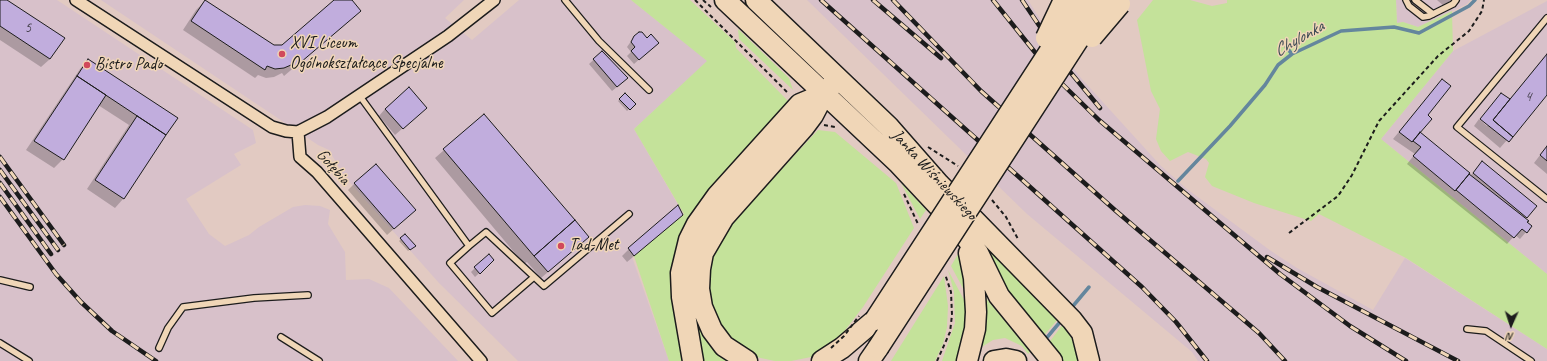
<!DOCTYPE html>
<html>
<head>
<meta charset="utf-8">
<style>
  body { margin:0 }
  #map { position:relative; width:1547px; height:361px; overflow:hidden; background:#e2cac2; font-family:Caveat,sans-serif }
  canvas { display:block }
  .north { position:absolute; left:1491px; top:305px; width:40px; height:40px; -webkit-text-stroke:3px #f0d6b7; paint-order:stroke; rotate:183deg; font-size:11px; font-weight:700; line-height:16px; text-align:center; color:#1c1c1c }
  .north::after { content:''; display:block; margin:auto; width:14px; height:18px; background:#1c1c1c; clip-path:polygon(50% 0,100% 100%,50% 72%,0 100%) }
</style>
</head>
<body>
<div id="map">
<canvas width="1547" height="361"></canvas>
<div class="north">N</div>
</div>
<script>
const ctx = document.querySelector('canvas').getContext('2d');
ctx.lineJoin = 'round';
function fillPath(path, color) {
  ctx.fillStyle = color;
  ctx.fill(path, 'evenodd');
}
function poly(rows) {
  const path = new Path2D();
  for (const r of rows) {
    path.moveTo(r[0], r[1]);
    for (let i = 2; i < r.length; i += 2) path.lineTo(r[i], r[i + 1]);
  }
  return path;
}
function strokePath(path, color, width, dash) {
  ctx.strokeStyle = color;
  ctx.lineWidth = width;
  ctx.lineCap = dash ? 'butt' : 'round';
  ctx.setLineDash(dash || []);
  ctx.stroke(path);
}
function drawText(font, color, halo, rows, align = 'center') {
  ctx.font = font + ' Caveat,sans-serif';
  ctx.lineWidth = 3;
  ctx.setLineDash([]);
  ctx.textBaseline = 'middle';
  ctx.strokeStyle = halo;
  ctx.fillStyle = color;
  for (const [text, x, y, turn = 0] of rows) {
    ctx.save();
    ctx.translate(x, y);
    ctx.rotate((+turn || 0) * Math.PI / 180);
    ctx.textAlign = isNaN(turn) ? turn : align;
    if (halo) ctx.strokeText(text, 0, 0);
    ctx.fillText(text, 0, 0);
    ctx.restore();
  }
}
const built = poly([
  [0,0,57,0,253,130,256,143,234,154,241,165,186,199,209,234,225,246,249,235,259,227,293,207,305,205,320,206,330,210,328,224,345,252,346,280,369,279,389,288,458,361,0,361],
  [101,0,464,0,445,18,472,40,519,0,631,0,708,61,634,129,684,215,632,257,669,361,518,361,439,283,344,176,329,150,318,145],
  [807,0,1028,0,1060,51,1081,78,1161,166,1187,189,1271,251,1297,268,1373,310,1405,258,1547,349,1547,361,1198,361,1192,352,1027,214],
  [1396,0,1470,0,1467,4,1418,27,1403,22,1397,23],
  [1547,1,1547,274,1381,139,1453,51]
]);
const green = poly([
  [631,0,690,0,735,42,736,48,788,101,787,105,709,194,685,361,669,361,634,256,684,214,634,129,707,61],
  [1153,0,1190,0,1212,6,1227,3,1227,0,1396,0,1397,23,1403,22,1418,27,1452,11,1453,51,1381,139,1547,274,1547,349,1406,258,1319,214,1311,221,1254,203,1212,186,1205,177,1209,163,1206,159,1188,152,1170,161,1161,151,1156,139,1160,109,1151,91,1137,20],
  [738,29,789,78,793,90,739,39],
  [818,130,835,132,896,183,914,228,863,307,836,342,816,356,791,361,775,361,756,357,742,350,726,334,715,314,708,288,710,267,716,247,727,228],
  [901,183,926,210,920,219],
  [973,230,1058,319,1041,339,1021,318],
  [961,249,972,305,951,266],
  [948,270,969,309,959,361,942,361,955,323,954,292],
  [944,276,948,306,947,327,943,344,935,361,891,361],
  [983,297,985,297,1030,352,1028,354,1022,346,1005,338,993,340,980,348],
  [695,317,731,361,702,361],
  [1063,324,1077,348,1079,361,1057,361,1047,345]
]);
const shadow = poly([
  [0,0,6,0,50,59,41,67,0,40],
  [336,0,351,0,351,19,284,76,282,73,274,77,266,78,258,75,255,78,183,30,196,10,205,1,274,46,282,46],
  [1437,0,1451,0,1445,7],
  [634,37,653,47,634,64,627,56,631,52,627,47],
  [602,52,622,83,612,91,589,64],
  [1547,53,1547,94,1500,148,1474,126,1479,119,1487,126,1489,124,1481,118,1495,101,1501,94,1509,100],
  [88,60,177,118,123,199,115,208,87,189,129,125,98,105,63,159,54,168,26,150,80,69],
  [1442,80,1419,132,1471,175,1476,169,1536,206,1525,219,1526,232,1520,239,1515,235,1507,244,1407,164,1415,154,1393,139],
  [625,94,634,104,627,111,618,101],
  [385,109,419,114,395,135,379,116],
  [484,115,581,244,541,278,527,262,524,264,435,158],
  [1547,146,1547,174,1534,163],
  [355,183,415,210,387,235,348,190],
  [675,222,627,262,622,256,629,249],
  [405,235,414,246,408,251,399,241],
  [488,255,493,260,475,277,471,272]
]);
const stream = poly([
  [1286,47,1292,54],
  [1178,181,1230,126,1265,85,1278,65,1292,54,1341,31,1394,27,1419,33,1469,6,1475,0],
  [1073,306,1089,287],
  [1044,341,1060,322]
]);
const building = poly([
  [0,0,7,0,65,38,50,59,0,26,0,0],
  [205,0,274,45,282,45,334,0,352,0,361,11,294,68,291,65,284,68,275,69,267,66,265,70,191,21,205,0],
  [639,32,642,32,647,38,651,34,659,43,639,60,631,51,635,47,631,42,634,36,639,32],
  [602,51,628,78,617,87,593,59,602,51],
  [1547,54,1547,95,1513,137,1493,120,1547,54],
  [88,59,178,118,166,135,77,76,88,59],
  [77,76,106,95,64,160,34,141,77,76],
  [1442,79,1451,86,1428,115,1432,119,1412,142,1399,132,1442,79],
  [409,87,427,108,403,129,385,109,409,87],
  [625,93,636,104,630,110,619,99,625,93],
  [1501,93,1510,99,1493,120,1513,137,1509,142,1480,119,1501,93],
  [484,114,575,220,534,256,443,149,484,114],
  [137,116,166,135,124,199,95,180,137,116],
  [1420,132,1470,173,1455,191,1413,156,1421,147,1413,141,1420,132],
  [1547,146,1547,161,1540,155,1547,146],
  [1482,161,1537,206,1527,218,1473,173,1482,161],
  [376,164,416,210,394,229,354,183,376,164],
  [1469,174,1529,221,1527,222,1532,226,1527,233,1522,229,1514,238,1456,190,1469,174],
  [678,205,683,215,634,256,628,248,678,205],
  [575,220,589,237,548,272,534,256,575,220],
  [405,234,416,246,410,250,400,238,405,234],
  [489,254,494,260,480,274,474,267,489,254]
]);
const path = poly([
  [695,0,789,94],
  [703,0,711,7],
  [824,125,835,127],
  [928,147,958,166],
  [904,194,918,224],
  [992,200,1006,217,1018,239],
  [1289,233,1338,196,1352,175,1379,121,1438,56,1469,31,1482,11,1484,0],
  [937,361,950,332,952,315,951,292,945,274]
]);
const lane = poly([
  [565,0,599,41,649,90],
  [1406,0,1409,6,1423,17,1429,16,1453,4,1456,0],
  [1415,0,1433,14],
  [1547,18,1457,127,1547,199],
  [359,95,469,246,486,232,544,286,629,214],
  [469,246,450,263,492,313,534,277],
  [0,280,30,287],
  [1467,329,1486,331,1531,361],
  [281,337,319,361],
  [0,343,29,361],
  [159,348,168,328,183,307,254,298,308,295]
]);
const street = poly([
  [76,0,272,127,286,131,298,132,327,117,448,36,494,0],
  [298,132,300,157,317,172,481,361]
]);
const highway = poly([
  [725,0,898,163,957,226,978,253,999,296,1052,361],
  [756,0,889,127,939,184,1072,320,1082,333,1089,361],
  [693,361,682,297,681,273,689,240,697,224,717,196,800,104,824,94],
  [747,361,724,346,712,330,702,307,699,289,700,269,703,253,724,217,804,127,813,115,824,94,833,84],
  [822,361,842,348,875,320],
  [869,361,878,348],
  [967,361,975,329,976,312,974,278,969,253],
  [994,361,1006,359,1016,361]
]);
const rail = poly([
  [821,0,1142,287,1176,322,1207,361],
  [873,0,941,58],
  [893,0,981,91,1116,211,1259,333,1285,361],
  [993,0,1054,76,1099,120,1280,274,1350,326,1406,361],
  [1022,0,1071,73,1100,108],
  [0,157,64,245],
  [0,170,58,250],
  [0,183,51,254],
  [0,197,56,274,81,302,112,331,156,361],
  [1267,257,1317,287,1458,361]
]);
const pathBridge = poly([
  [831,348,844,336,859,316]
]);
const highwayBridge = poly([
  [1092,37,1120,4],
  [1046,38,1064,0],
  [875,320,1083,0],
  [878,348,1104,0]
]);
const markers = [
  [282,54,4,"#d1495b"],
  [87,65,4,"#d1495b"],
  [561,246,4,"#d1495b"]
];
const numberNames = [
  ["5",28,28],
  ["4",1528,97]
];
const poiNames = [
  ["XVI Liceum",290,44],
  ["Ogólnokształcące Specjalne",290,64],
  ["Bistro Pado",95,65],
  ["Tad-Met",569,246]
];
const streetNames = [
  ["Gołębia",333,167,48],
  ["Janka Wiśniewskiego",934,175,47]
];
const waterNames = [
  ["Chylonka",1299,39,-30]
];
fillPath(built, '#d8c1ca');
fillPath(green, '#c4e29a');
fillPath(shadow, '#0003');
strokePath(stream, '#64869d', 3.5);
fillPath(building, '#c1addd');
strokePath(building, '#1c1c1c', 1);
strokePath(lane, '#1c1c1c', 8);
strokePath(street, '#1c1c1c', 14);
strokePath(highway, '#1c1c1c', 23);
strokePath(path, '#1c1c1c', 2, [4, 3]);
strokePath(lane, '#f0d6b7', 5.5);
strokePath(street, '#f0d6b7', 11);
strokePath(highway, '#f0d6b7', 20);
strokePath(rail, '#1c1c1c', 4.5);
strokePath(rail, '#f0d6b7', 3, [9]);
strokePath(highwayBridge, '#1c1c1c', 23, []);
strokePath(pathBridge, '#1c1c1c', 2, [4, 3]);
strokePath(highwayBridge, '#f0d6b7', 20);
for (const [x, y, r, color] of markers) {
  const dot = new Path2D();
  dot.arc(x, y, r, 0, 2 * Math.PI);
  ctx.fillStyle = color;
  ctx.fill(dot);
  strokePath(dot, '#f0d6b7', 1.5);
}
drawText('15px', '#45404c', null, numberNames);
drawText('17px', '#1c1c1c', '#f0d6b7', poiNames, 'left');
drawText('17px', '#1c1c1c', '#f0d6b7', streetNames);
drawText('italic 18px', '#3a4852', '#f0d6b7', waterNames);
</script>
</body>
</html>
